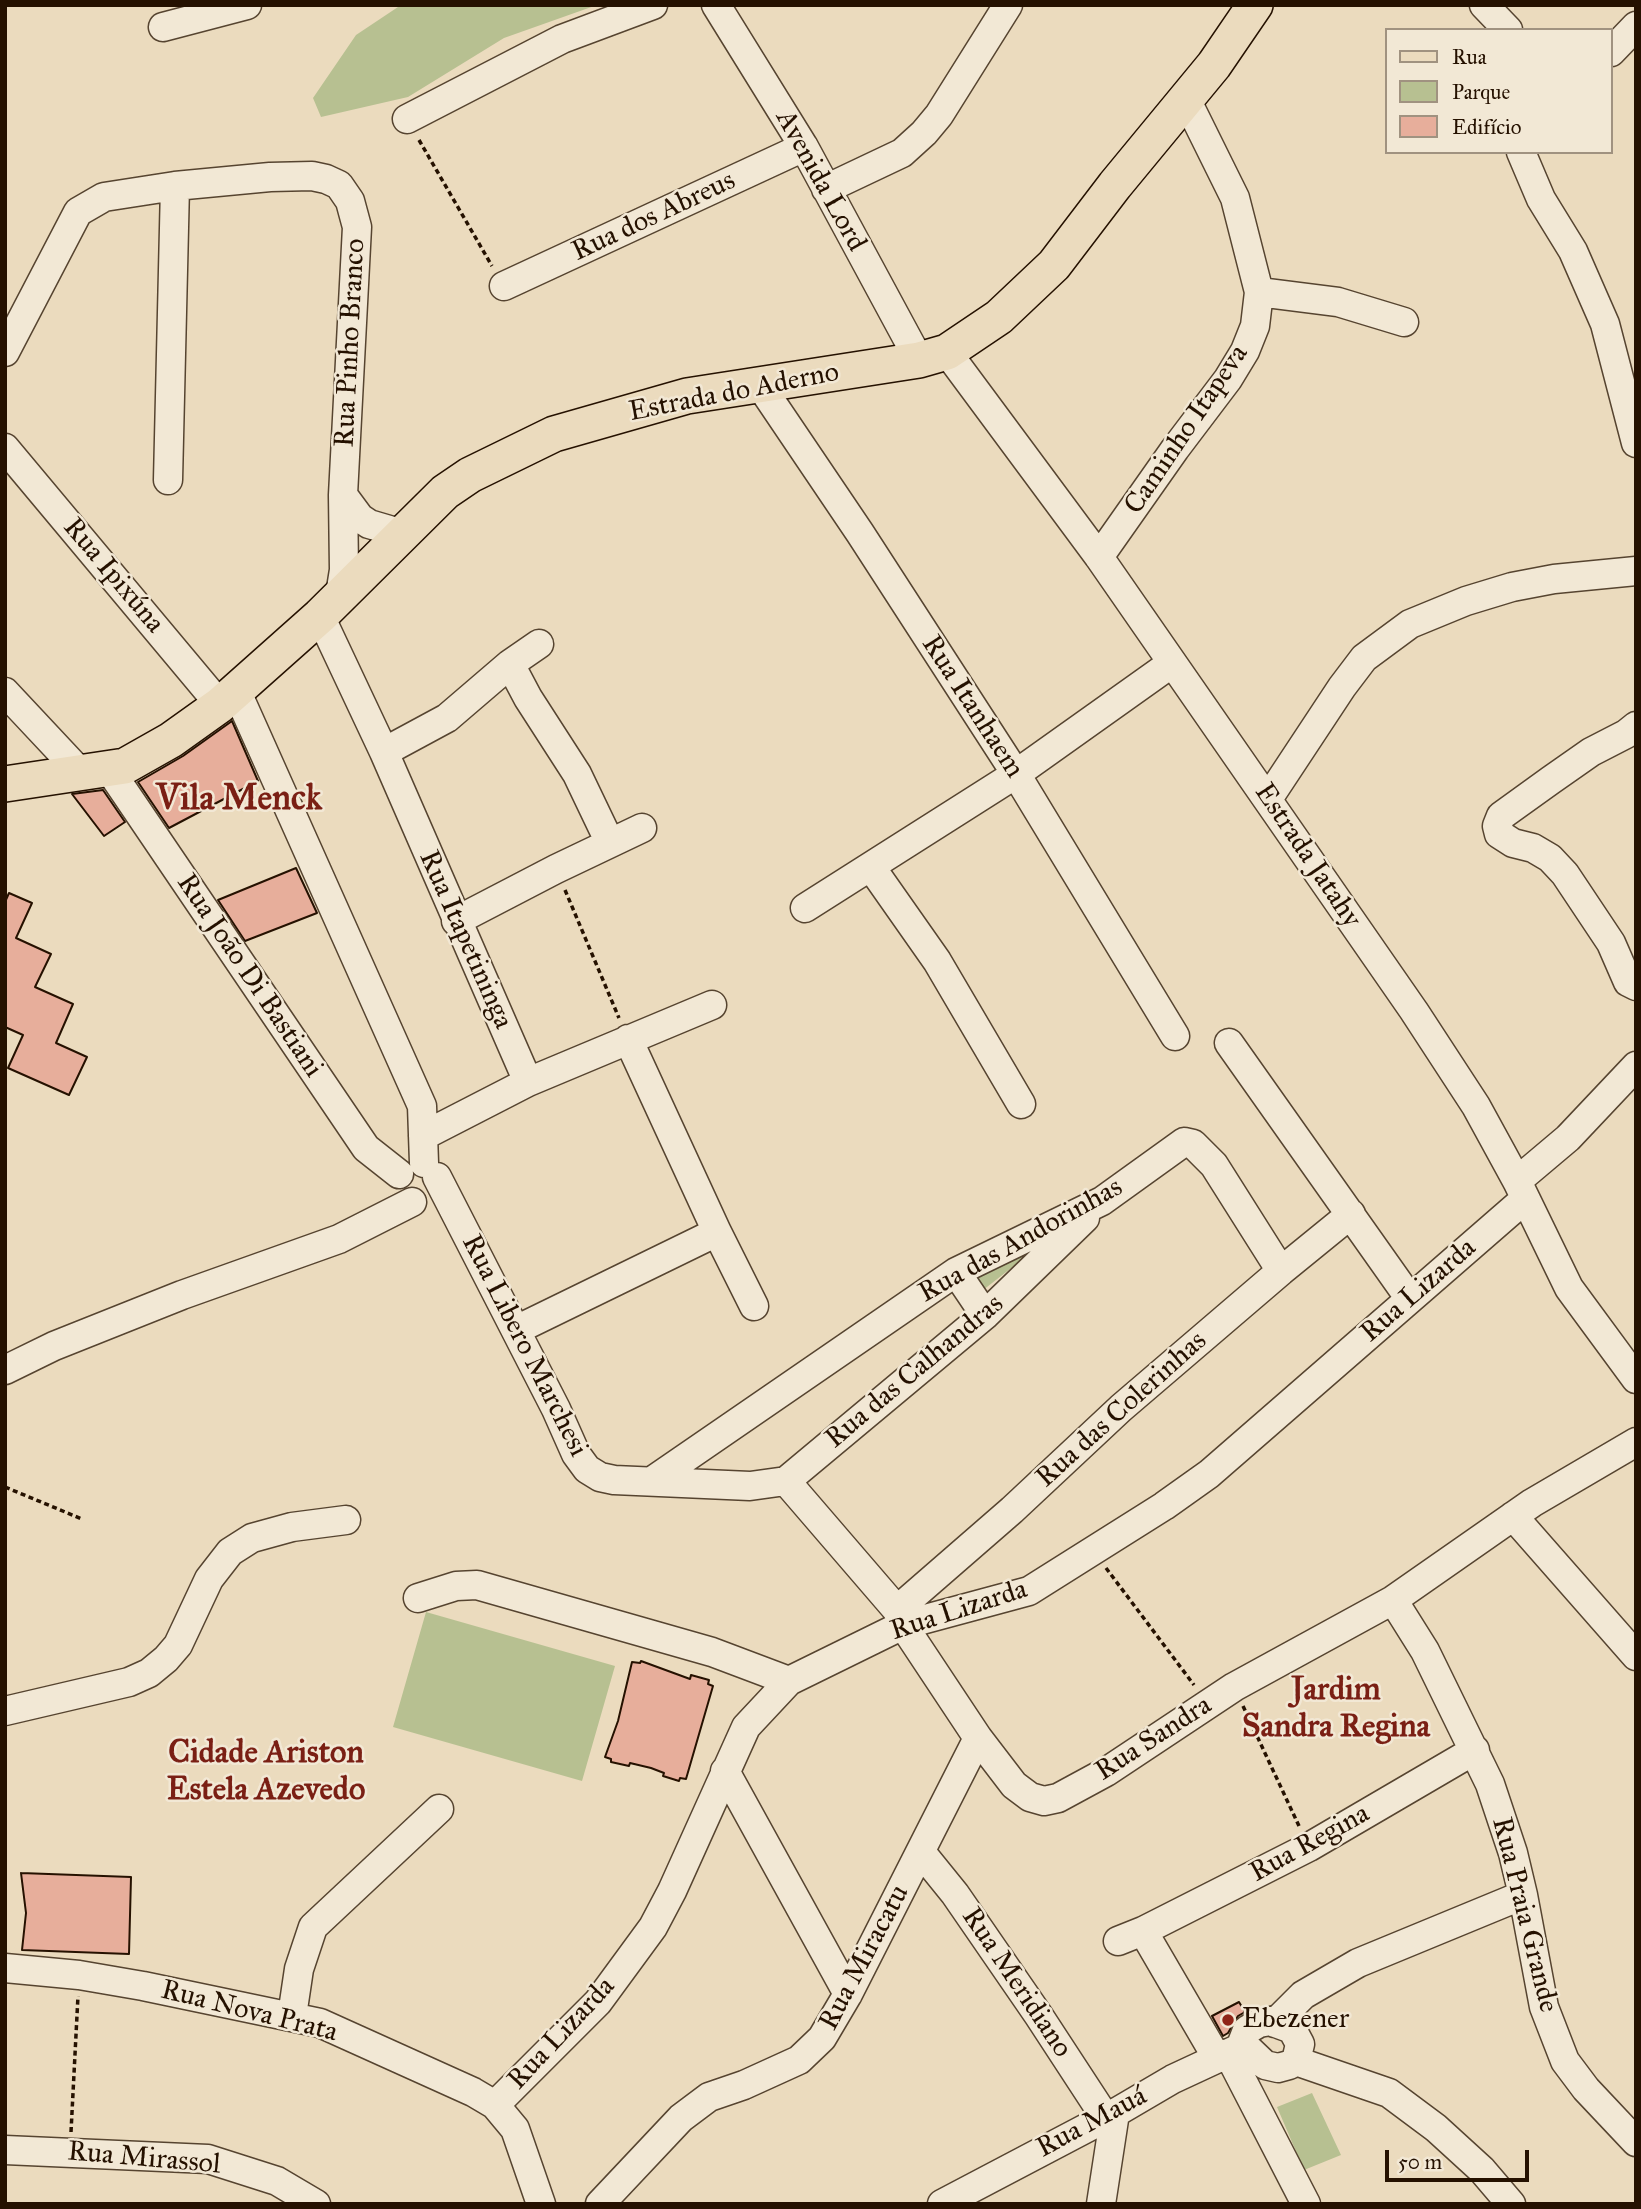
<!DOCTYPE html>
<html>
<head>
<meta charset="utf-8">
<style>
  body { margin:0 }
  #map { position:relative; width:1641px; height:2209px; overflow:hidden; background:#ebdbbe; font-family:"IM FELL Great Primer",serif }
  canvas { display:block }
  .frame { position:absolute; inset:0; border:7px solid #251100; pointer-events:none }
  .legend { position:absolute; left:1385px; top:28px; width:228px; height:126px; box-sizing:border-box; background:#f2e8d5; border:2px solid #a09280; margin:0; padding:9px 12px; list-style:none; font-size:21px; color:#251100 }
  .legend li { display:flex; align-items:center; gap:14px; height:35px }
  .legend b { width:35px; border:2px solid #a09280 }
  .scale { position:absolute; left:1385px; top:2150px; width:144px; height:32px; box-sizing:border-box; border:4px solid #251100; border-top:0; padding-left:9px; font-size:21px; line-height:24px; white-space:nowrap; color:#251100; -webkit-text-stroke:5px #f2e8d5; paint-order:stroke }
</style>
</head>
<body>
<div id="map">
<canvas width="1641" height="2209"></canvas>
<div class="frame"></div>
<ul class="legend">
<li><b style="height:9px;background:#ebdbbe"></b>Rua</li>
<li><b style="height:19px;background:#b7c091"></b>Parque</li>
<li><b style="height:19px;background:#e7ae9b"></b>Edifício</li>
</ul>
<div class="scale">50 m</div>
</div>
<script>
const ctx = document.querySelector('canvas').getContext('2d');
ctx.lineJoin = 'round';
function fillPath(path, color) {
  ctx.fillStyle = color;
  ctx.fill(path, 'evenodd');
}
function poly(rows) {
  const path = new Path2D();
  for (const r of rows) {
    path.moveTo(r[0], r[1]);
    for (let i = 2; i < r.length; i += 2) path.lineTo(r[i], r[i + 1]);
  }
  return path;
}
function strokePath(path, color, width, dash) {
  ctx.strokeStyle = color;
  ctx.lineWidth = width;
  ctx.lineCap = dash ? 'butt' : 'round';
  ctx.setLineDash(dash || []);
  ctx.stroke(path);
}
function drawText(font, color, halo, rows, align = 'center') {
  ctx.font = font + ' "IM FELL Great Primer",serif';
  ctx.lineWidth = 5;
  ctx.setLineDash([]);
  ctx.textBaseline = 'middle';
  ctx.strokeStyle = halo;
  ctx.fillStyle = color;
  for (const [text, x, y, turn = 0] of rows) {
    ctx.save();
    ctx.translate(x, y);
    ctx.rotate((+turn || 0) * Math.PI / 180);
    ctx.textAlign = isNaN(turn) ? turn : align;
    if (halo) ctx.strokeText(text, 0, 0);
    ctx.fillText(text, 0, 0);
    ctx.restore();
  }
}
const green = poly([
  [401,5,597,5,504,38,408,97,321,117,313,98,356,35],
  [1092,1205,978,1294,966,1278],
  [426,1612,615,1666,582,1781,393,1727],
  [1312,2093,1341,2155,1304,2170,1277,2107]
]);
const building = poly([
  [232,721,258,781,169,828,138,782,183,756,232,721],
  [103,790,125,822,104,836,72,794,103,790],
  [296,868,317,913,245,941,218,900,296,868],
  [9,893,32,903,16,938,51,954,35,987,73,1004,56,1043,87,1057,69,1095,8,1068,23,1035,5,1027,5,902,9,893],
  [641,1661,690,1679,691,1675,709,1680,708,1684,713,1686,686,1779,680,1778,679,1781,663,1776,664,1773,651,1768,630,1763,629,1766,611,1762,611,1759,605,1757,618,1721,632,1662,640,1663,641,1661],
  [21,1873,131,1877,129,1954,22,1950,26,1913,21,1873],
  [1239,2002,1245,2012,1238,2016,1228,2033,1223,2036,1212,2016,1239,2002]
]);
const path = poly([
  [419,140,492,266],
  [565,890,619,1018],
  [5,1487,82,1519],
  [1106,1568,1194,1685],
  [1243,1706,1299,1826],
  [71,2132,78,1996]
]);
const minor = poly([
  [716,5,804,147,919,360],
  [1484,5,1508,30],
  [163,27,247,5],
  [1611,52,1636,26],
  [407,119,562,39,653,5],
  [1521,152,1541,199,1573,251,1605,324,1636,443],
  [826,189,902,153,924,133,939,115,1008,5],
  [504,286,804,147],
  [1259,292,1338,302,1404,322],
  [5,352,78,212,104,197,175,186,270,177,312,176,326,179,339,185,350,201,357,227,343,495,344,570,340,595],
  [947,352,1099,557,1414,1011,1476,1106,1517,1181,1569,1288,1636,1379],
  [760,385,860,533,1016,774,1175,1036],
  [5,448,220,705],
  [168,480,175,186],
  [343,495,360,518,369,524,403,534],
  [1099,557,1175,449,1228,379,1245,351,1255,326,1259,292,1235,198,1187,101],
  [320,616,384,752,528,1082],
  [510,664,528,698,577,774,610,843],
  [236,690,422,1106,424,1163],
  [5,692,79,771],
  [1636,726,1626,734,1591,752,1551,780,1501,816,1497,826,1499,834,1513,843,1533,848,1550,858,1565,874,1611,943,1628,982,1636,986],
  [384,752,447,718,510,664,539,644],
  [109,769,366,1148,399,1174],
  [1268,799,1342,687,1364,658,1410,624,1466,601,1512,587,1554,579,1636,571],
  [871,867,937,961,1021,1104],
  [805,908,1016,774,1172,663],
  [456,921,556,869,642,828],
  [628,1039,717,1232,754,1306],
  [1229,1043,1410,1299],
  [423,1136,528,1082,712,1005],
  [437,1177,556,1409,576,1454,587,1469,600,1477,614,1480,750,1486,786,1481],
  [1517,1181,1568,1138,1636,1066],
  [956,1272,985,1315],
  [516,1330,717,1232],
  [5,1370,54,1346,182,1295,339,1239,412,1202],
  [652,1481,956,1272,1102,1201,1184,1142,1193,1144,1214,1165,1281,1271],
  [786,1481,897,1610,903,1625,978,1738,1014,1785,1030,1797,1044,1801,1058,1798,1106,1772,1234,1687,1393,1600,1532,1503,1636,1442],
  [786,1481,985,1315,1085,1218],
  [1513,1516,1636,1656],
  [418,1598,456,1586,477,1585,712,1652,789,1681],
  [1393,1600,1425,1651,1490,1784,1513,1853,1523,1895,1544,2007,1565,2061,1586,2089,1636,2142],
  [897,1610,1012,1510,1121,1408,1281,1271,1351,1214],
  [5,1711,129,1682,149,1673,166,1659,178,1645,209,1579,230,1552,252,1538,292,1527,346,1520],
  [725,1771,848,1994],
  [921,1852,955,1894,1039,2016,1105,2117],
  [1143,1931,1217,2058],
  [1118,1941,1143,1931,1309,1847,1475,1750],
  [5,1968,79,1975,143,1986,320,2023,473,2092,495,2105,515,2129,541,2204],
  [292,2016,299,1969,313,1927,439,1809],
  [1270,2021,1292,2029,1300,2044,1296,2061,1289,2065,1278,2068,1265,2065,1242,2043,1247,2030,1259,2023,1270,2021],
  [1275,2023,1303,1995,1358,1963,1523,1895],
  [1228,2053,1306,2204],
  [1296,2061,1389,2093,1436,2128,1482,2170,1511,2204],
  [495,2105,598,2002,653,1927,672,1891,746,1727,789,1681,903,1625,1029,1591,1164,1506,1209,1474,1525,1199],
  [5,2150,208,2159,277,2181,316,2204],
  [600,2204,681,2118,709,2097,744,2085,799,2060,822,2038,848,1994,978,1738],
  [942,2204,1115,2113,1173,2079,1244,2046],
  [1101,2204,1115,2113]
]);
const major = poly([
  [5,784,125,766,171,740,220,705,320,616,445,492,470,475,554,434,687,396,919,360,947,352,999,317,1054,265,1115,185,1214,65,1255,5]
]);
const markers = [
  [1228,2020,7,"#8f2418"]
];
const streetNames = [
  ["Avenida Lord",820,181,61],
  ["Rua dos Abreus",654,217,-25],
  ["Rua Pinho Branco",351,343,-87],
  ["Estrada do Aderno",734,393,-11],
  ["Caminho Itapeva",1187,430,-56],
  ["Rua Ipixúna",113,576,50],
  ["Rua Itanhaem",972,707,57],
  ["Estrada Jatahy",1307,856,56],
  ["Rua Itapetininga",465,940,66],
  ["Rua João Di Bastiani",249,976,56],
  ["Rua das Andorinhas",1021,1241,-29],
  ["Rua Lizarda",1419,1291,-41],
  ["Rua Libero Marchesi",524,1346,63],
  ["Rua das Calhandras",915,1372,-40],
  ["Rua das Colerinhas",1122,1410,-42],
  ["Rua Lizarda",959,1611,-18],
  ["Rua Sandra",1154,1739,-33],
  ["Rua Regina",1310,1844,-29],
  ["Rua Praia Grande",1524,1915,76],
  ["Rua Miracatu",865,1958,-62],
  ["Rua Meridiano",1016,1983,56],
  ["Rua Nova Prata",249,2012,14],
  ["Rua Lizarda",562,2034,-47],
  ["Rua Mauá",1092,2123,-28],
  ["Rua Mirassol",144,2159,5]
];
const poiNames = [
  ["Ebezener",1242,2020]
];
const quarterNames = [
  ["Jardim",1336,1691],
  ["Sandra Regina",1336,1728],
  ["Cidade Ariston",266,1754],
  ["Estela Azevedo",266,1791]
];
const districtNames = [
  ["Vila Menck",239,800]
];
fillPath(green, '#b7c091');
fillPath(building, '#e7ae9b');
strokePath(building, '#251100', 2);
strokePath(minor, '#564430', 31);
strokePath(major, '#251100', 38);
strokePath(path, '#251100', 3.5, [5, 3.5]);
strokePath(minor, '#f2e8d5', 28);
strokePath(major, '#ebdbbe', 35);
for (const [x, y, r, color] of markers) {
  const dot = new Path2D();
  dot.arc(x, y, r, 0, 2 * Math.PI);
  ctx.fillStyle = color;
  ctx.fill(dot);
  strokePath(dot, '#f2e8d5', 2.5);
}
drawText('28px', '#251100', '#f2e8d5', streetNames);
drawText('28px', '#251100', '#f2e8d5', poiNames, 'left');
drawText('bold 32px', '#7a1f14', '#f2e8d5', quarterNames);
drawText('bold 35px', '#7a1f14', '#f2e8d5', districtNames);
</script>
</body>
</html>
